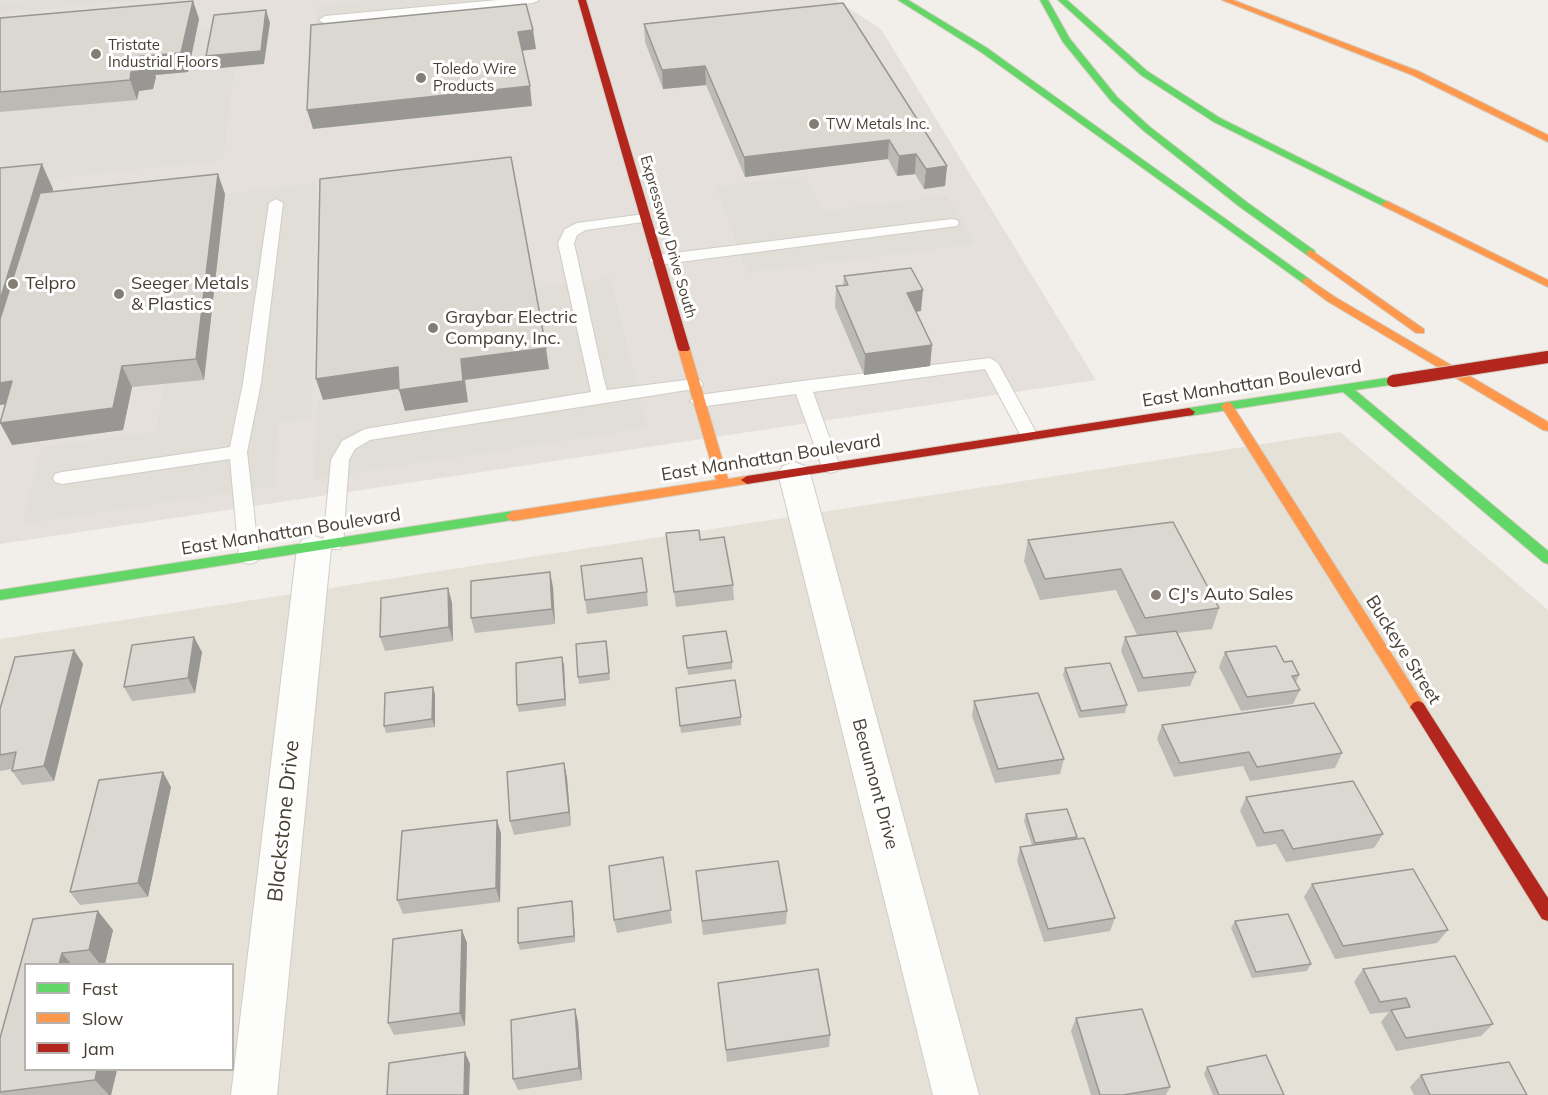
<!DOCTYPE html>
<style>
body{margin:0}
#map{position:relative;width:1548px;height:1095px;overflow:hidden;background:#f2efea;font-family:Mulish,sans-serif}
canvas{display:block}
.legend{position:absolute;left:24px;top:963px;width:210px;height:108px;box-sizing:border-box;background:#fff;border:2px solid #b6b3ae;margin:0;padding:8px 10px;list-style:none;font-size:18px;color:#484034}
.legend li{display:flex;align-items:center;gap:12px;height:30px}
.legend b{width:30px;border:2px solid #b6b3ae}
</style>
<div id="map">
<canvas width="1548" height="1095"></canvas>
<ul class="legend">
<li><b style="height:8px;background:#63d668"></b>Fast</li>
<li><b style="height:8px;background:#ff974d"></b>Slow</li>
<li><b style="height:8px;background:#b3261e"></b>Jam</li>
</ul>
</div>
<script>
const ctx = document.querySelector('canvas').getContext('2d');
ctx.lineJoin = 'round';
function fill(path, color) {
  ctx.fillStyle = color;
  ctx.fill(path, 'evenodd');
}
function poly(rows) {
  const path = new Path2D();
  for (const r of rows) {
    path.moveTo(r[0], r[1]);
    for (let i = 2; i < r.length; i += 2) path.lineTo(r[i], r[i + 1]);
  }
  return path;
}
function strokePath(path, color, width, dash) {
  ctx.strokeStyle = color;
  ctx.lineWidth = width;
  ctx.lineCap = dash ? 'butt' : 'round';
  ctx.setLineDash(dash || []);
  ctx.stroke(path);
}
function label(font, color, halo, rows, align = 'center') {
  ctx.font = font + ' Mulish,sans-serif';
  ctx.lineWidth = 6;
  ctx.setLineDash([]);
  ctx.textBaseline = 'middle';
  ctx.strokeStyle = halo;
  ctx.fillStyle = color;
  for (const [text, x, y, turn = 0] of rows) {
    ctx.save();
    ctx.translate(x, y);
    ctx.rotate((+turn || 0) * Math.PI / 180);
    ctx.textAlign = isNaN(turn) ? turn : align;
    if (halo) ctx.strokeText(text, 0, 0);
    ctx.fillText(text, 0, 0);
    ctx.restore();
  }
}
const residential = poly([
 [1340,432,1548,610,1548,1095,0,1095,0,639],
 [26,964,232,964,232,1070,26,1070]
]);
const industrial = poly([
 [0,0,836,0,881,29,1096,380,0,544]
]);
const parking = poly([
 [32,0,146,0,0,13,0,3],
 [371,0,523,0,528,22,316,44,317,5],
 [240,26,223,160,56,178,53,189,0,195,0,112,137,100,140,76,188,72,196,30],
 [806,176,822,211,947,196,975,244,747,273,716,186],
 [317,183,312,418,278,423,275,486,23,524,42,447,156,431,163,385,204,380,225,194],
 [610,278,647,428,314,479,317,401,404,388,405,411,467,402,465,380,535,288]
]);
const lane = poly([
 [497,0,539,0,533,3,325,24,319,20,325,16,497,0],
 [276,199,283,203,261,383,247,452,259,557,256,562,249,564,242,562,239,557,230,459,62,484,55,482,53,478,55,474,62,472,230,447,243,383,269,203,276,199],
 [645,214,650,215,652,218,650,221,586,230,577,235,574,243,604,380,607,390,694,379,700,380,703,384,700,388,370,440,355,449,349,460,343,544,340,549,326,549,323,544,331,460,342,441,365,429,591,392,558,243,565,229,577,223,645,214],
 [952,219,957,220,959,223,957,226,657,265,649,260,657,255,952,219],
 [990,358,998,363,1038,436,1035,440,1023,440,985,369,813,392,840,467,837,471,831,473,825,471,822,467,796,394,699,407,690,401,699,395,802,381,990,358]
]);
const street = poly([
 [794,462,805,466,810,473,979,1095,933,1095,778,473,783,466,794,462],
 [314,536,326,540,331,548,277,1095,231,1095,297,548,302,540,314,536]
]);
const fast = poly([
 [898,0,908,0,987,48,1312,281,1311,283,1303,283,981,52,898,0],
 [1040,0,1048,0,1070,39,1117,97,1150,127,1248,203,1315,251,1315,255,1307,255,1240,207,1144,131,1111,101,1063,42,1040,0],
 [1058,0,1067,0,1147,71,1220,118,1392,204,1387,207,1383,206,1214,122,1141,75,1058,0],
 [1393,377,1399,381,1397,384,1355,390,1548,551,1548,564,1543,562,1343,392,1189,416,1183,412,1189,408,1393,377],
 [513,511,520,516,518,519,0,600,0,590,513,511]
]);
const slow = poly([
 [1222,0,1233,0,1418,71,1548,135,1548,142,1412,75,1222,0],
 [1387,201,1548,280,1548,287,1383,206,1382,204,1387,201],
 [1311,250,1424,329,1424,333,1416,333,1307,255,1307,251,1311,250],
 [1307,278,1335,297,1548,422,1548,431,1543,430,1327,301,1303,283,1303,279,1307,278],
 [684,345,690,349,728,479,747,476,752,477,753,480,752,483,513,521,508,519,506,516,513,511,716,480,678,349,684,345],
 [1227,402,1231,403,1423,703,1426,707,1423,711,1418,713,1413,711,1221,406,1227,402]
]);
const jam = poly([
 [578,0,586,0,690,349,688,351,680,351,678,349,578,0],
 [1189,408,1195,412,1193,415,747,484,741,480,747,476,1189,408],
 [1418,701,1423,703,1548,898,1548,921,1542,919,1413,711,1410,707,1413,703,1418,701]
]);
const jamBridge = poly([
 [1393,381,1548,357]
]);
const wall = poly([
 [193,1,199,19,188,72,155,75,156,77,153,89,139,91,137,100,0,112,0,18],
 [644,24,947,166,945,186,924,189,915,174,897,176,888,159,745,177,706,85,663,89,645,42],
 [0,168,53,189,52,192,225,194,204,380,132,387,123,430,12,445,5,405],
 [844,276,921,311,916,312,932,345,930,366,864,375,835,307,836,286,843,286],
 [1173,522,1219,608,1212,629,1178,633,1196,672,1190,686,1138,692,1121,651,1125,637,1137,635,1116,590,1040,600,1024,561,1028,540],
 [666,533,700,540,733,585,734,600,676,607],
 [553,587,555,624,475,633,471,618],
 [448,588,452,603,453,641,385,651,380,637],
 [647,592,648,606,587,614,585,600],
 [683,636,732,662,732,669,688,675],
 [608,649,610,680,579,684,578,677],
 [74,650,83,664,54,781,22,785,12,771,12,769,0,771,0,709],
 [202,652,195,693,132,701,124,687],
 [1225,652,1284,662,1299,675,1296,682,1300,690,1293,704,1241,711,1219,667],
 [564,665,566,706,519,712,517,705],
 [1065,668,1127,705,1125,713,1079,718,1063,675],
 [676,688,741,717,741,725,681,733],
 [435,694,435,727,386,733,384,726],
 [974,701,1064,759,1060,774,995,783,972,716],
 [1162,725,1342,753,1335,768,1250,781,1243,766,1174,777,1157,739],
 [564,763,567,778,571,826,514,835,510,821],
 [171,787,148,897,80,905,70,892],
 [1246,797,1383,834,1374,848,1286,862,1276,844,1257,847,1240,811],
 [1026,814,1077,837,1077,839,1115,918,1110,931,1044,942,1017,861,1020,847,1032,845,1024,821],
 [497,820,501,834,500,902,403,914,397,900],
 [663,857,672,923,617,933,614,920],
 [696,871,787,911,786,924,703,935],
 [1312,884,1448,930,1437,943,1335,959,1304,897],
 [572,901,573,908,575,942,520,950,518,943],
 [33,919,113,930,105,964,26,964,26,1070,117,1070,111,1095,0,1095,0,1038],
 [1235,921,1311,964,1307,971,1252,978,1231,928],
 [462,930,467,943,465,1026,394,1035,388,1023],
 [1363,969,1493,1024,1481,1036,1396,1051,1381,1022,1389,1012,1370,1014,1354,982],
 [718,983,830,1035,829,1047,727,1062],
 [575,1009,578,1022,582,1080,518,1090,513,1079],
 [1076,1018,1170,1087,1166,1095,1091,1095,1071,1031],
 [1207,1067,1284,1095,1213,1095,1204,1074],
 [1421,1075,1527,1095,1414,1095,1410,1087]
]);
const shadedWall = poly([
 [193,1,199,19,188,72,155,75,156,77,153,89,139,91,137,100,130,80,133,57],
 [266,10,270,23,264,64,210,69,206,56],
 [533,30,536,49,521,51,518,32],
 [705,66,706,85,663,89,662,70],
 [530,86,532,106,313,129,307,110],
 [889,140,888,159,745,177,744,157],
 [916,154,915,174,897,176,899,156],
 [42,164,53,189,0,373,0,300],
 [947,166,945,186,924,189,926,169],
 [218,174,225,194,204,380,196,359],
 [923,290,921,311,905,313,907,293],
 [932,345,930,366,864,375,865,354],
 [546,348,549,369,465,380,468,402,405,411,399,390,461,359],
 [122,366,132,387,123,430,12,445,0,423],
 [398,367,404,388,323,400,316,379],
 [12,381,24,402,0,405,0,383],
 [550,572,553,587,555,624,552,609],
 [448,588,452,603,453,641,449,627],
 [194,637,202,652,195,693,188,678],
 [74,650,83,664,54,781,44,766],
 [562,657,564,665,566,706,565,699],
 [433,687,435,694,435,727,432,719],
 [564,763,567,778,571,826,569,812],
 [163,772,171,787,148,897,138,883],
 [497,820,501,834,500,902,496,888],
 [572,901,573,908,575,942,574,936],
 [98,911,113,930,105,964,100,964,89,950],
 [462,930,467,943,465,1026,460,1013],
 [62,953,71,964,59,964],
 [575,1009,578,1022,582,1080,579,1068],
 [465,1052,470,1064,469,1095,464,1095],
 [97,1070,117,1070,111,1095,109,1095,95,1080]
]);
const building = poly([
 [193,1,181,53,133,57,133,60,149,58,146,70,131,72,130,80,0,92,0,18,193,1],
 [843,3,947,166,926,169,916,154,899,156,889,140,744,157,705,66,662,70,644,24,843,3],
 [526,4,533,30,518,32,530,86,307,110,311,25,526,4],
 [266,10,261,51,206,56,214,15,266,10],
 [511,157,546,348,461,359,463,381,399,390,398,367,316,379,320,179,511,157],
 [42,164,0,300,0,168,42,164],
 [218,174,196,359,122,366,113,408,0,423,12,381,0,383,0,319,40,193,218,174],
 [911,268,923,290,907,293,932,345,865,354,836,286,848,285,844,276,911,268],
 [1173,522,1219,608,1145,618,1121,569,1045,579,1028,540,1173,522],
 [699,530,700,540,724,537,733,585,674,592,666,533,699,530],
 [642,558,647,592,585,600,581,566,642,558],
 [550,572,552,609,471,618,471,581,550,572],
 [448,588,449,627,380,637,381,598,448,588],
 [726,631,732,662,687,668,683,636,726,631],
 [1176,631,1196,672,1143,678,1125,637,1176,631],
 [194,637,188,678,124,687,132,645,194,637],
 [606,641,609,673,578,677,576,644,606,641],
 [1276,646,1284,662,1292,661,1299,675,1292,676,1300,690,1247,697,1225,652,1276,646],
 [74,650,44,766,12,771,16,752,0,755,0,709,15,657,74,650],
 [562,657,565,699,517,705,516,663,562,657],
 [1110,663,1127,705,1081,711,1065,668,1110,663],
 [735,680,741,717,680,726,676,688,735,680],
 [433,687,432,719,384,726,385,693,433,687],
 [1038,693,1064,759,998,769,974,701,1038,693],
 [1314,703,1342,753,1257,767,1249,752,1180,763,1162,725,1314,703],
 [564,763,569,812,510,821,507,772,564,763],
 [163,772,138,883,70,892,99,780,163,772],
 [1353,781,1383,834,1293,849,1283,830,1264,833,1246,797,1353,781],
 [1067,809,1077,837,1035,843,1026,814,1067,809],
 [497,820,496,888,397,900,402,831,497,820],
 [1084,838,1115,918,1048,929,1020,847,1084,838],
 [663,857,671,910,614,920,609,866,663,857],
 [778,861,787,911,702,921,696,871,778,861],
 [1413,869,1448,930,1343,946,1312,884,1413,869],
 [572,901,574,936,518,943,518,908,572,901],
 [98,911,89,950,62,953,59,964,26,964,26,1070,97,1070,95,1080,0,1092,0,1038,33,919,98,911],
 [1288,914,1311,964,1256,972,1235,921,1288,914],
 [462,930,460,1013,388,1023,393,939,462,930],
 [1455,956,1493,1024,1406,1038,1391,1010,1410,1007,1406,998,1380,1002,1363,969,1455,956],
 [818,969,830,1035,726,1050,718,983,818,969],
 [575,1009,579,1068,513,1079,511,1020,575,1009],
 [1142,1009,1170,1087,1123,1095,1100,1095,1076,1018,1142,1009],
 [465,1052,464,1095,387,1095,389,1063,465,1052],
 [1266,1055,1284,1095,1219,1095,1207,1067,1266,1055],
 [1509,1062,1527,1095,1430,1095,1421,1075,1509,1062]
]);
const markers = [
 [96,54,6,"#847d74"],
 [421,78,6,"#847d74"],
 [814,124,6,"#847d74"],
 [13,284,6,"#847d74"],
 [119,294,6,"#847d74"],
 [433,328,6,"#847d74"],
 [1156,595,6,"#847d74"]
];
const farPoinames = [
 ["Tristate",108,45],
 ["Industrial Floors",108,62],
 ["Toledo Wire",433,69],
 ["Products",433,86],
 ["TW Metals Inc.",826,124]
];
const farStreetnames = [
 ["Expressway Drive South",668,237,74]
];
const poiNames = [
 ["Telpro",25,284],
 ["Seeger Metals",131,284],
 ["& Plastics",131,305],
 ["Graybar Electric",445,318],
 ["Company, Inc.",445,339],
 ["CJ's Auto Sales",1168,595]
];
const streetNames = [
 ["East Manhattan Boulevard",1252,384,-9],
 ["East Manhattan Boulevard",771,458,-9],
 ["East Manhattan Boulevard",291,532,-9],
 ["Buckeye Street",1403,650,58],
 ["Beaumont Drive",875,784,75]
];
const nearStreetnames = [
 ["Blackstone Drive",284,821,-84]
];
fill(residential, '#e6e1d6');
fill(industrial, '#e5e0db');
fill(parking, '#e1ded8');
strokePath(lane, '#d0ccc7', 2);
strokePath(street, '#d0ccc7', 2);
strokePath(fast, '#d3cec1', 2);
strokePath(slow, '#d3cec1', 2);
strokePath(jam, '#d3cec1', 2);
fill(lane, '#fdfdfc');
fill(street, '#fdfdfc');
fill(fast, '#63d668');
fill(slow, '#ff974d');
fill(jam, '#b3261e');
strokePath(jamBridge, '#d3cec1', 14, []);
strokePath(jamBridge, '#b3261e', 12);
fill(wall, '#bcbab5');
fill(shadedWall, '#999793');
fill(building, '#dbd8d2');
strokePath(building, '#999793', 1.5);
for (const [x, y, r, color] of markers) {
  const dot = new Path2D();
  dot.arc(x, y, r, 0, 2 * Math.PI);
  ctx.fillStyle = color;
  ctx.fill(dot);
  strokePath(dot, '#fff', 2);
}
label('15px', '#484034', '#fff', farPoinames, 'left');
label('15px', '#484034', '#fff', farStreetnames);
label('18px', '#484034', '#fff', poiNames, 'left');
label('18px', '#484034', '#fff', streetNames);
label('21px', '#484034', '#fff', nearStreetnames);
</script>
